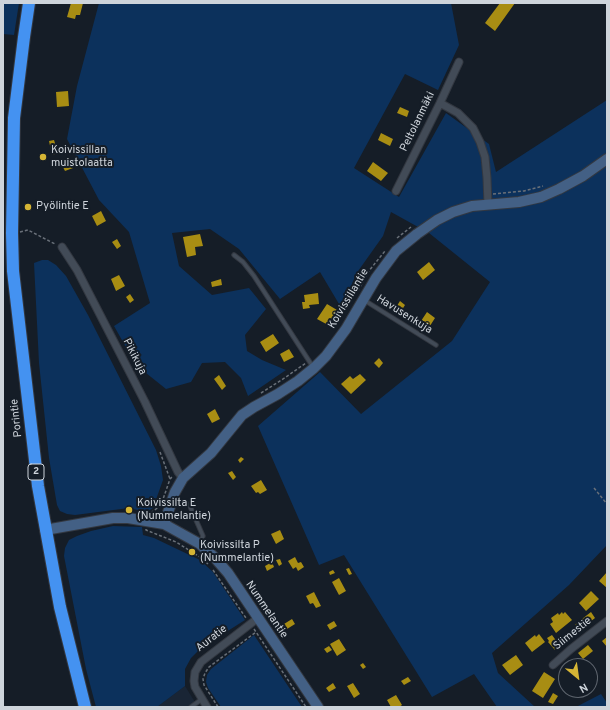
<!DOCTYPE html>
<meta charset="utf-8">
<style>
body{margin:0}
#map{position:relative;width:610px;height:710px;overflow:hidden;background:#151d27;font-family:Overpass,sans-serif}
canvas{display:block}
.frame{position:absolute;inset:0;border:4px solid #ced4db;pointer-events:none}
.north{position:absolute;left:558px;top:658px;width:40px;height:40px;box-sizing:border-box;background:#151d27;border:1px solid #5f666f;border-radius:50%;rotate:151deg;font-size:11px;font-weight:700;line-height:16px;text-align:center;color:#ced4db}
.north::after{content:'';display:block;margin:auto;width:14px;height:18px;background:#d5b535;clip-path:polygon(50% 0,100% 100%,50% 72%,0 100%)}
</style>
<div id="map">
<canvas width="610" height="710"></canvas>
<div class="frame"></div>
<div class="north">N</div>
</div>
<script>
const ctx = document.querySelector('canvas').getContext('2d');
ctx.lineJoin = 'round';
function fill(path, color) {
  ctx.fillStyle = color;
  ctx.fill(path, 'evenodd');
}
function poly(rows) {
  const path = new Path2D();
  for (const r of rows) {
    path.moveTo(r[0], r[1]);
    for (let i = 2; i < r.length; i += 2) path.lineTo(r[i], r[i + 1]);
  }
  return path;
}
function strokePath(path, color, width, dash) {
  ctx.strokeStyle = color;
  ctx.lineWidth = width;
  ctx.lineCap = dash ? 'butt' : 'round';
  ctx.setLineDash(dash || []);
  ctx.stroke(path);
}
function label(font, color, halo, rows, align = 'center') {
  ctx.font = font + ' Overpass,sans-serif';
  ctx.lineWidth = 4;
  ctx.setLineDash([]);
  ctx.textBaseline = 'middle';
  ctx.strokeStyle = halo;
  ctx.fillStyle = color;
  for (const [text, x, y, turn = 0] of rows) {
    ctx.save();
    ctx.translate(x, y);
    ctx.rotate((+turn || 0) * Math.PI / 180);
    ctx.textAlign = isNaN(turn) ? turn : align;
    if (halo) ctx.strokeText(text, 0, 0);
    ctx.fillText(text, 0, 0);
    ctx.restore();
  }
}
const built = poly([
 [185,686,198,707,157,707]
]);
const green = poly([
 [3,3,19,3,14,35,3,34],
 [99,3,451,3,459,45,438,90,405,74,354,168,399,197,446,113,489,144,496,172,607,100,607,545,569,585,492,653,498,673,535,707,497,707,474,674,432,697,344,555,319,565,258,426,320,372,361,414,452,341,490,282,429,233,391,212,383,236,356,274,342,309,320,272,280,299,239,249,210,229,172,233,179,266,212,295,249,288,266,309,245,335,247,351,262,360,286,370,248,396,241,378,225,362,202,363,191,382,166,389,136,365,114,326,150,303,129,232,99,200,67,139,77,86],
 [42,260,48,260,56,265,66,276,88,315,156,450,161,466,163,480,153,508,146,512,129,508,75,515,67,514,60,511,57,505,49,458,39,363,34,263],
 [113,526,142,527,143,535,154,538,200,560,213,572,245,620,201,648,191,658,185,669,185,686,157,707,96,707,86,669,64,556,65,548,69,540,77,536,91,531],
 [254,635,302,707,221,707,208,688,206,682,207,675,211,669],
 [601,694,607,703,607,707,576,707]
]);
const building = poly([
 [71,3,83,3,80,15,76,15,75,19,67,17],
 [500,3,515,3,495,31,485,23],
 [68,91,69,106,57,107,56,92],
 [400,107,409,111,407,117,397,113],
 [381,133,393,139,390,146,378,140],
 [54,140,58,153,52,155,49,141],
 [69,158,73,168,65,171,60,161],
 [373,162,388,173,381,181,367,171],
 [101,211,106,221,97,226,92,216],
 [200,234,203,246,195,247,196,255,187,257,183,237],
 [117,239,121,246,117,249,112,242],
 [429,262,435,270,423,280,417,272],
 [119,275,125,286,116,291,111,279],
 [221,279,222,285,212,287,211,282],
 [318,293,319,304,309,305,310,308,303,309,302,302,305,302,304,295],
 [130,294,134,300,130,303,126,297],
 [400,301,405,305,400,313,395,309],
 [327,304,337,310,328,325,317,319],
 [427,312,435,318,428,329,419,324],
 [273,334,279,343,266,352,260,342],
 [289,349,294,357,284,362,280,354],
 [379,358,383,363,379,368,374,363],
 [360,374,366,380,351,394,341,384,350,376,353,379],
 [219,375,226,386,222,390,214,379],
 [215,409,220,419,212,423,207,414],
 [241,457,244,459,240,463,238,460],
 [232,471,236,477,233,480,228,473],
 [261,480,267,490,260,494,258,492,256,493,251,486],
 [280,530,284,539,276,544,271,534],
 [295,557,298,563,301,562,304,567,298,571,296,567,293,569,288,561],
 [280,559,282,564,279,566,276,560],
 [272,562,274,567,267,571,265,566],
 [349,568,352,574,349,575,346,569],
 [333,570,335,573,330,575,329,572],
 [607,572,607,588,599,581],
 [339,578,346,591,339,595,332,582],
 [591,591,599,599,586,611,579,603],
 [314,592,321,606,316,608,313,603,310,604,306,596],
 [562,612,563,614,565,612,572,620,556,633,550,624,553,622,551,618,558,613,559,615],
 [591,612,595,618,586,625,582,619],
 [292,619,295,624,287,629,284,624],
 [334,621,337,626,330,630,327,625],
 [580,621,585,628,579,632,575,625],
 [539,634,545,642,532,652,525,643,535,635,536,637],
 [552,635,560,646,555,650,548,642,549,641,547,638],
 [607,637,607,647,602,641],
 [339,639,346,650,337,656,330,644],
 [588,645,593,651,583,659,578,653],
 [329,646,332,650,327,653,324,649],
 [516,655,523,665,510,675,502,665],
 [363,663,366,667,363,669,360,665],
 [544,672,555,679,543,698,532,691],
 [408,677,411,681,404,685,401,681],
 [333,683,336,688,329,692,326,688],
 [353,683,360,694,354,698,347,686],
 [553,693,558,696,553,704,548,702],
 [396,695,402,705,399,707,391,707,387,700]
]);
const path = poly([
 [493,194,524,191,543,186],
 [20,232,28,230,55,244],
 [397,238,411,227],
 [358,291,368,272,385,251],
 [261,393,283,379,306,363],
 [160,452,170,479],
 [594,488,607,504],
 [151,513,161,505,170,479,173,476],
 [146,529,146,530,176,542,200,557,208,564],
 [213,570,246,618],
 [254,629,306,707],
 [218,707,204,685,203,679,205,673,209,667,256,632]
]);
const lane = poly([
 [234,255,243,262,254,276,313,367],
 [364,300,436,345],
 [189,504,203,536,200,543],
 [191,707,202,699]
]);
const street = poly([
 [440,103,458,113,473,128,480,142,485,157,487,178,488,205],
 [396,191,440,103,459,62],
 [62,247,77,270,145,402,178,472,183,478],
 [553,665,571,649,607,621],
 [207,707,195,687,194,681,195,672,201,662,258,618]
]);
const secondary = poly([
 [164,524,175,492,183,478,211,453,242,415,254,407,278,394,298,381,314,368,326,356,346,329,376,278,396,251,417,234,437,220,453,212,472,206,519,202,541,197,559,189,583,176,607,159],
 [45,530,113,518,128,518,164,524,200,544,215,558,228,573,318,707]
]);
const highway = poly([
 [29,3,24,37,14,118,12,233,13,271,38,486,60,607,85,707]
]);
const markers = [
 [43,157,4,"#d5b535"],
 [28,207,4,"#d5b535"],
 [129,510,4,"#d5b535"],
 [192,552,4,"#d5b535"]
];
const shields = [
 [36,472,16]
];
const shieldNames = [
 ["2",36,472]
];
const streetNames = [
 ["Peltolanmäki",418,122,-64],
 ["Koivissillantie",349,299,-59],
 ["Havusenkuja",404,315,32],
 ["Pikikuja",134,357,63],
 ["Porintie",17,418,-96],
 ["Nummelantie",266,610,56],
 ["Siimestie",573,634,-39],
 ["Auratie",212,639,-38]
];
const poiNames = [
 ["Koivissillan",51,151],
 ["muistolaatta",51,164],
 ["Pyölintie E",36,207],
 ["Koivissilta E",137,504],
 ["(Nummelantie)",137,517],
 ["Koivissilta P",200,546],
 ["(Nummelantie)",200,559]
];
fill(built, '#192535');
fill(green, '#0c315c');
fill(building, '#a88d13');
strokePath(lane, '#333841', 5.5);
strokePath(street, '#333841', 9);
strokePath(secondary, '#333841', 12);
strokePath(highway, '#333841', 14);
strokePath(path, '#697079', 1.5, [3, 2]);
strokePath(lane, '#424b57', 3.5);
strokePath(street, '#424b57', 7);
strokePath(secondary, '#436085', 10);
strokePath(highway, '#4492f1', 12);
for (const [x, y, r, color] of markers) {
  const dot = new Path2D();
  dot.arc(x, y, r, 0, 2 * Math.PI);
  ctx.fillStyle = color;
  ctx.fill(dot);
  strokePath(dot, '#151d27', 1.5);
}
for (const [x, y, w] of shields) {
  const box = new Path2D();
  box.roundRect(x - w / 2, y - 8, w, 16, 3);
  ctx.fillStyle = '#151d27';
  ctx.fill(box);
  strokePath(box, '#ced4db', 1);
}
label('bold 10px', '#ced4db', null, shieldNames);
label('11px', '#ced4db', '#151d27', streetNames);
label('11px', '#ced4db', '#151d27', poiNames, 'left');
</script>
